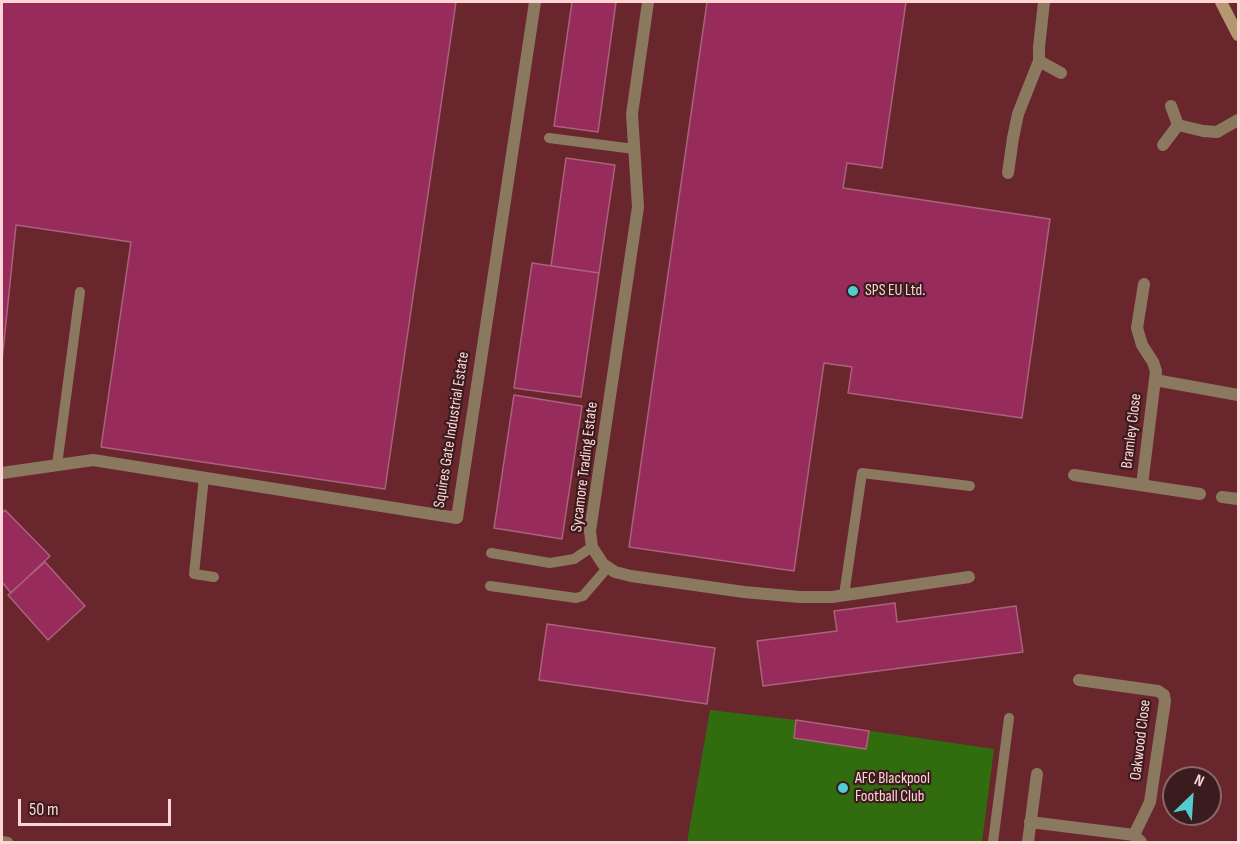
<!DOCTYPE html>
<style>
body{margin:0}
#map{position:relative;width:1240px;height:844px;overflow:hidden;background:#69262d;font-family:"Sofia Sans Condensed",sans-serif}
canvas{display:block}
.frame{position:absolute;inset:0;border:3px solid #ffd4d5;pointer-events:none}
.north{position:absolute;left:1162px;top:766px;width:60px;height:60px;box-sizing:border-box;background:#3b1c1e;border:2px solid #896667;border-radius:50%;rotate:25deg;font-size:16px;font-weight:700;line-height:24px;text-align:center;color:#ffd4d5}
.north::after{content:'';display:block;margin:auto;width:21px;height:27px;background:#52cdcf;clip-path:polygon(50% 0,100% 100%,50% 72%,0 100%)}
.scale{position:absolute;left:18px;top:799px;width:153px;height:27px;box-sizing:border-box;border:3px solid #ffd4d5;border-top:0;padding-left:8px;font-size:18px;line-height:21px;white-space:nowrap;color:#ffd4d5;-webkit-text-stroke:4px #3b1c1e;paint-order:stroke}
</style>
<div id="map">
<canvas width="1240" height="844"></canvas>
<div class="frame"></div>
<div class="north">N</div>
<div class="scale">50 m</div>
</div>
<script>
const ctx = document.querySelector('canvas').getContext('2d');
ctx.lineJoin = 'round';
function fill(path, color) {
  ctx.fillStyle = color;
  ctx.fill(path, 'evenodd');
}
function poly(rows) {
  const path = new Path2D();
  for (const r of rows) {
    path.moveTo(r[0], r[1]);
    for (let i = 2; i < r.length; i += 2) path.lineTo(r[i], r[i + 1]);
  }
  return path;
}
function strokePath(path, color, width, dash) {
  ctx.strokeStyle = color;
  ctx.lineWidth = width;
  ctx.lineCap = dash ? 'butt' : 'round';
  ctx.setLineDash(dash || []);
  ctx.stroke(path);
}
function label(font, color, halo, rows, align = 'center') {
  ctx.font = font + ' "Sofia Sans Condensed",sans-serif';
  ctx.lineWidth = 4.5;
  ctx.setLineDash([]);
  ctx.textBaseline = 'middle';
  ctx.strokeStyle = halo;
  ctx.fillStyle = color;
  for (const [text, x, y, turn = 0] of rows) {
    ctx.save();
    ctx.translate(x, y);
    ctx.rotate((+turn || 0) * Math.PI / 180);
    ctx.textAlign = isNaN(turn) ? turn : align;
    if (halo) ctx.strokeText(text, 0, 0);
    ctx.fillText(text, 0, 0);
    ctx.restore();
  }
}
const green = poly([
 [710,710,796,720,994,749,982,842,687,842]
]);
const building = poly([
 [2,2,456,2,385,489,101,447,131,242,16,225,2,361,2,2],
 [572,2,616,2,598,132,554,126,572,2],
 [707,2,906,2,882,168,847,163,843,188,1050,219,1022,418,848,393,852,367,824,363,794,571,629,547,707,2],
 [566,158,615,165,599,273,551,266,566,158],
 [532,263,599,273,581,397,514,388,532,263],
 [514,395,582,406,562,539,494,528,514,395],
 [5,510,50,556,11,593,2,582,2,513,5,510],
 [45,562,85,606,48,640,8,595,45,562],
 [895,603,897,622,1016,606,1023,652,763,686,757,641,837,631,834,611,895,603],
 [547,624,715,648,707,704,539,680,547,624],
 [796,720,869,731,866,749,794,738,796,720]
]);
const lane = poly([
 [549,138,634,149],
 [57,465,80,292],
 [204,477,194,574,214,577],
 [491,553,550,563,574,559,592,547],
 [490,586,576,598,583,596,608,567],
 [844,595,862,473,970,486],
 [2,841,8,842],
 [993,842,1009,718]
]);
const street = poly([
 [648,2,632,114,638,207,590,531,592,547,603,564,615,572,631,576,744,592,800,597,832,597,969,577],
 [1039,61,1061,73],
 [1171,106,1178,125,1203,131,1217,132,1238,120],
 [1163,145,1178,125],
 [1008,173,1013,138,1018,114,1039,61,1039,47,1044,2],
 [1155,380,1238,395],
 [2,473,93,460,457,518,535,2],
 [1074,475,1200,494],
 [1142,485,1156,371,1153,362,1142,345,1137,328,1144,284],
 [1222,497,1238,499],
 [1079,680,1158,691,1164,695,1165,701,1150,802,1134,835,1141,842],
 [1030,822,1134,835],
 [1028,842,1037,774]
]);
const secondary = poly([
 [1221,2,1238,35]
]);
const markers = [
 [853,291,6,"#52cdcf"],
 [843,788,6,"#52cdcf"]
];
const poiNames = [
 ["SPS EU Ltd.",865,291],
 ["AFC Blackpool",855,779],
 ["Football Club",855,797]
];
const streetNames = [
 ["Squires Gate Industrial Estate",452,430,-81],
 ["Bramley Close",1132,431,-83],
 ["Sycamore Trading Estate",585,467,-83],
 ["Oakwood Close",1141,740,-83]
];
fill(green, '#316d0e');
fill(building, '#972c5c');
strokePath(building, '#a9637c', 1.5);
strokePath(lane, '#8a795f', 10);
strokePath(street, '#8a795f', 12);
strokePath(secondary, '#b4986f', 12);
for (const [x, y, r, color] of markers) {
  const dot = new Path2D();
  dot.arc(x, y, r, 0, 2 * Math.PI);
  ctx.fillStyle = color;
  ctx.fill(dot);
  strokePath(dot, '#3b1c1e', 2);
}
label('16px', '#ffd4d5', '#3b1c1e', poiNames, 'left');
label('16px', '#ffd4d5', '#3b1c1e', streetNames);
</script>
